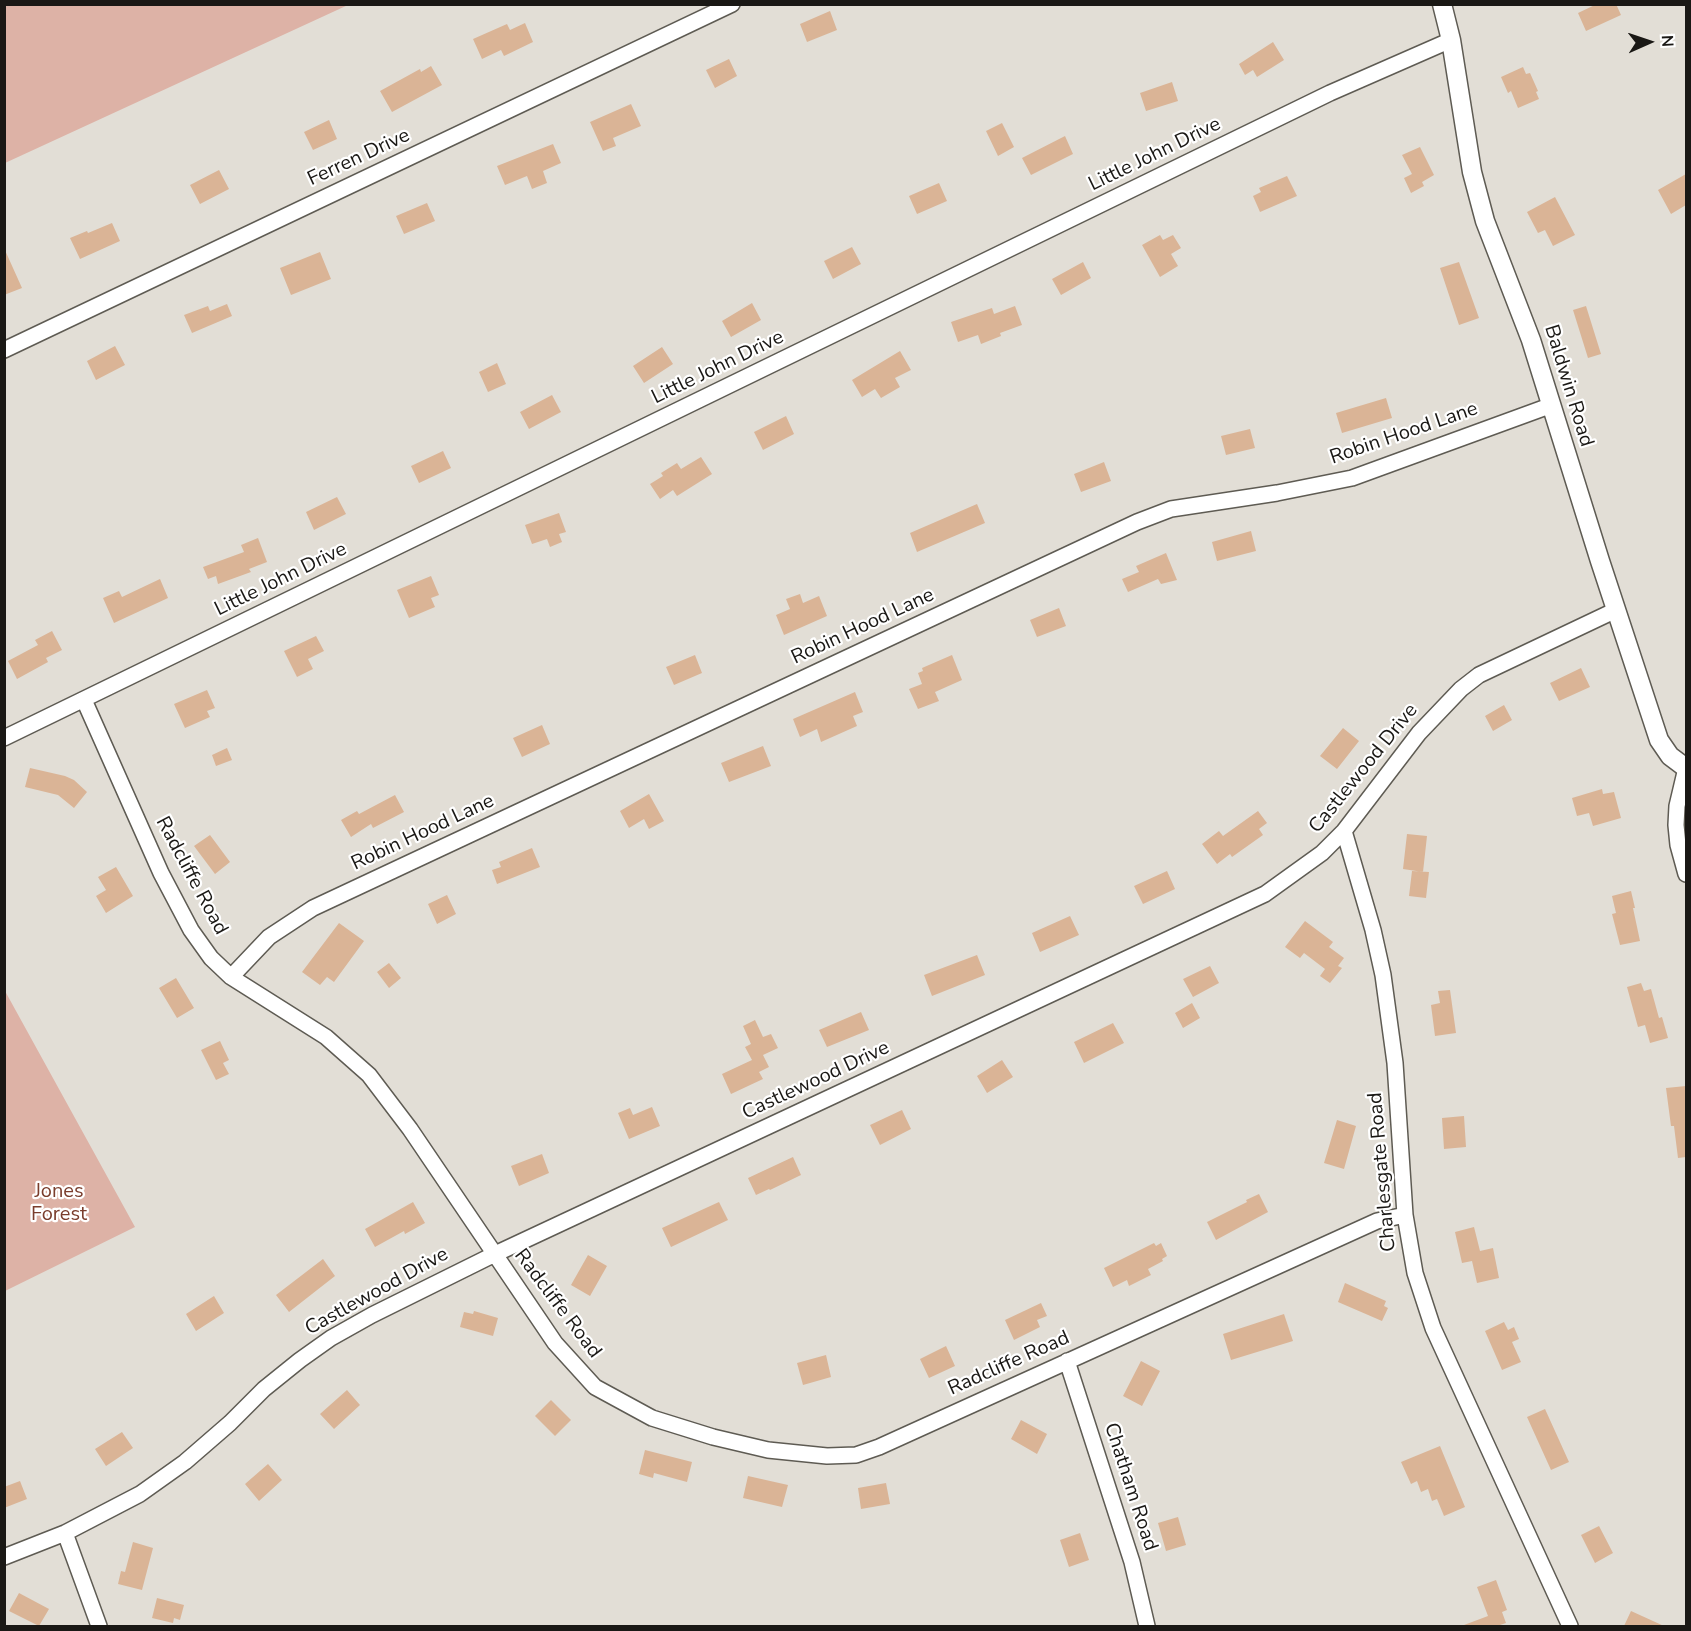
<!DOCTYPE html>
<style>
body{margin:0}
#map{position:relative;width:1691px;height:1631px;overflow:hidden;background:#e2ded6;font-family:"Nunito Sans",sans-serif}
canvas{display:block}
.frame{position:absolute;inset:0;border:6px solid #1a1815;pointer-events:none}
.north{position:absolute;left:1619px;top:12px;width:60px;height:60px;-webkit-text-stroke:4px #fff;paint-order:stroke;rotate:87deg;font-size:16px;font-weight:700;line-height:24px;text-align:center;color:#1a1815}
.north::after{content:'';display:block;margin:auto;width:21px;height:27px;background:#1a1815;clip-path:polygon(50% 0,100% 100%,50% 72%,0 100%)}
</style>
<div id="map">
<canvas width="1691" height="1631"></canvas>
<div class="frame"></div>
<div class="north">N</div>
</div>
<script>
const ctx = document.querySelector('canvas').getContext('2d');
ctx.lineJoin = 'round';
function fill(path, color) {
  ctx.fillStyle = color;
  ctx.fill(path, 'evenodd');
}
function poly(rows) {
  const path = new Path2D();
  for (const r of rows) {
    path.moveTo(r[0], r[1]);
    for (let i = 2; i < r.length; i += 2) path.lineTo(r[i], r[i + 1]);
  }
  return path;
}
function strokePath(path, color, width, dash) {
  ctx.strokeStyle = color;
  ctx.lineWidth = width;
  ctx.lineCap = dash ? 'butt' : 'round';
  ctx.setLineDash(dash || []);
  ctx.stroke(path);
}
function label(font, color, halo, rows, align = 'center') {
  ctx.font = font + ' "Nunito Sans",sans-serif';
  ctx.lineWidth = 4.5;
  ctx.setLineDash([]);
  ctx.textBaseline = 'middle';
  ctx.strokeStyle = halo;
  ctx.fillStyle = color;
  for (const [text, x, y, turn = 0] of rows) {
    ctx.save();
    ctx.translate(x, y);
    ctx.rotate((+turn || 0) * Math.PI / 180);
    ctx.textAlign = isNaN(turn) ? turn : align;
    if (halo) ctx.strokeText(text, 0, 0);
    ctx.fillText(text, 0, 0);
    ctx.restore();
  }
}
const green = poly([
 [5,4,348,4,348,5,5,163],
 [5,991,135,1227,5,1291,4,1291]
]);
const building = poly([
 [1597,4,1616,4,1621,15,1586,31,1578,13],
 [830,11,837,30,807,42,800,24],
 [525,23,533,42,504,56,501,50,482,59,473,39,507,24,510,30],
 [1273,42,1284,60,1257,77,1253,70,1245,75,1239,64],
 [729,59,737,76,715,88,706,70],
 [431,66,442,85,392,112,380,91,420,69,421,72],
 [1523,67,1526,74,1530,73,1538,91,1536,92,1539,99,1518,108,1511,91,1508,93,1501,77],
 [1172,82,1178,101,1146,111,1140,93],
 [631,104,641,126,613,138,616,146,603,151,590,122],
 [329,120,337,139,313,150,304,132],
 [1002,123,1014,147,998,156,986,131],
 [1065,136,1073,154,1031,175,1022,158],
 [553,144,561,163,543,171,547,183,532,189,527,176,505,185,497,166],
 [1420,147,1434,175,1422,182,1424,186,1411,193,1404,178,1412,174,1402,155],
 [219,170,229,189,200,204,190,185],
 [1686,174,1686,205,1671,214,1658,190],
 [1287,176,1297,196,1260,212,1253,196,1261,192,1259,188],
 [939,183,947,201,917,214,909,196],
 [1555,197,1575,235,1553,246,1545,230,1538,233,1527,212],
 [427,203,435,221,404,234,396,216],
 [112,223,120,241,80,259,70,238,87,231,88,233],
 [1160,235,1163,240,1173,235,1181,248,1171,254,1178,266,1160,277,1142,245],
 [852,247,861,264,833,279,824,261],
 [4,248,22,288,4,295],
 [320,252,331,279,291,295,280,268],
 [1083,262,1091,278,1061,295,1052,279],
 [1459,262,1479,318,1459,325,1440,268],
 [752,303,761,320,731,337,722,321],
 [227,304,232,316,192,333,184,315,208,306,210,311],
 [1015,306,1022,325,1000,333,1001,336,981,344,978,335,958,342,951,322,992,308,994,314],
 [1586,306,1601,354,1588,358,1573,310],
 [115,346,125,365,96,380,87,361],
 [662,347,673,364,644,383,633,366],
 [900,351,911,370,895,378,900,387,881,398,875,389,862,397,852,380],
 [497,363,506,384,488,392,479,372],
 [552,395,561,412,529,429,520,412],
 [1386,398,1392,418,1342,433,1336,413],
 [786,416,794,434,763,450,754,432],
 [1250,429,1255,448,1226,455,1221,436],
 [443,451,451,468,419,483,411,466],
 [701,457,712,474,677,496,673,490,660,499,650,484,663,476,661,473,677,463,681,469],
 [1104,462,1111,481,1081,492,1074,474],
 [337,497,346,514,314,530,306,512],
 [977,504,985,523,917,552,910,533],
 [559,513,566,532,559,534,562,542,550,547,547,539,532,544,525,525],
 [1251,531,1256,551,1217,561,1212,542],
 [258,538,267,562,249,569,251,572,218,584,216,576,208,579,203,567,244,552,241,545],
 [1166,553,1177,580,1161,584,1158,579,1128,592,1122,579,1139,572,1136,566],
 [431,576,439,595,431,598,435,607,409,618,397,590],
 [160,579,168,598,114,623,103,598,119,591,122,597],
 [800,594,803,603,819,596,827,616,784,635,776,615,790,609,786,599],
 [1059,608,1066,626,1037,637,1030,620],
 [52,631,62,650,46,658,48,662,17,679,8,661,38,645,35,640],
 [316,636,324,651,308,659,313,669,297,677,284,651],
 [695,655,702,673,674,685,666,667],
 [952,655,962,680,935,692,939,701,918,709,909,689,922,684,918,673,923,671,922,668],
 [1581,668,1590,687,1559,701,1550,683],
 [207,690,215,708,207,711,210,717,185,728,174,704],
 [855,692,863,712,853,716,857,726,821,742,817,729,800,737,793,719],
 [1504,705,1512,720,1493,731,1485,716],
 [542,725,550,744,522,757,513,738],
 [1343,728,1359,741,1337,769,1320,756],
 [763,746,771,766,729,782,721,763],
 [227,748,232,760,216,766,212,755],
 [30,768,65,776,74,780,87,792,74,808,58,795,25,787],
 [1602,789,1603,794,1614,792,1621,818,1593,826,1589,813,1577,816,1572,798],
 [649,794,664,821,649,829,644,819,629,828,620,811],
 [395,795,404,812,373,828,371,824,351,837,341,820,357,811,359,814],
 [1258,811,1267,823,1259,829,1263,835,1232,857,1230,854,1217,864,1202,844,1219,831,1223,836],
 [1407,834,1427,836,1423,872,1403,869],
 [210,835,230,862,215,874,194,846],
 [532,848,540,867,497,884,492,870,501,867,499,862],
 [116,867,133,896,106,913,96,896,106,890,98,877],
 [1167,871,1175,889,1143,904,1134,886],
 [1412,871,1429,872,1426,898,1409,896],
 [1631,891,1635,908,1633,908,1640,941,1620,945,1612,914,1616,913,1612,896],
 [447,895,456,914,437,924,428,904],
 [1070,916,1079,935,1040,952,1032,933],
 [1305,921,1333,942,1329,947,1344,958,1338,966,1342,968,1330,983,1320,976,1325,969,1304,953,1300,958,1285,947],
 [339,923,364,941,334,982,327,977,320,985,302,972],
 [977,955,985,975,932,996,924,975],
 [389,963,401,978,389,988,377,972],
 [1210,966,1219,983,1193,997,1183,979],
 [176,978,194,1008,177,1018,159,988],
 [1641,983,1644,991,1651,989,1659,1018,1662,1017,1668,1038,1650,1043,1645,1025,1638,1027,1627,987],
 [1450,990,1456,1033,1435,1036,1431,1005,1440,1003,1438,991],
 [1192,1003,1200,1018,1183,1028,1175,1013],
 [861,1012,869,1030,827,1047,819,1030],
 [755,1020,763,1037,771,1034,778,1048,763,1055,769,1067,759,1072,763,1079,731,1094,722,1074,752,1060,745,1047,751,1044,743,1026],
 [1113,1023,1124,1043,1084,1063,1074,1042],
 [220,1041,229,1060,223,1063,229,1074,216,1080,201,1050],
 [1002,1060,1013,1077,987,1093,977,1076],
 [1686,1086,1686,1157,1678,1158,1674,1126,1671,1126,1666,1088],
 [652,1107,660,1126,629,1139,618,1113,630,1108,633,1115],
 [902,1110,911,1129,880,1145,870,1125],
 [1464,1116,1466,1147,1444,1149,1442,1118],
 [1337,1120,1356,1126,1344,1169,1324,1163],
 [542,1154,549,1173,519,1186,511,1166],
 [793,1157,801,1175,770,1190,769,1189,756,1195,748,1178],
 [1259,1194,1268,1212,1216,1240,1207,1222,1247,1202,1246,1200],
 [413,1202,425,1223,405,1234,404,1231,375,1247,365,1229],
 [719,1202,728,1220,671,1247,662,1228],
 [1474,1227,1480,1251,1493,1248,1499,1278,1477,1283,1472,1261,1462,1263,1455,1232],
 [1154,1243,1156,1246,1161,1243,1167,1256,1162,1259,1163,1261,1148,1269,1151,1275,1129,1286,1127,1280,1113,1287,1104,1268],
 [588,1255,607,1266,590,1296,571,1285],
 [323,1259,335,1276,289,1312,276,1295],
 [1345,1283,1386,1301,1384,1306,1388,1308,1382,1321,1338,1302],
 [214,1296,224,1313,196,1331,186,1314],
 [1041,1303,1047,1316,1037,1320,1040,1327,1014,1340,1005,1320],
 [474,1311,498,1318,493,1336,460,1327,464,1312,473,1314],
 [1284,1314,1293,1341,1231,1360,1223,1334],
 [1504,1322,1508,1330,1514,1327,1519,1339,1512,1342,1521,1362,1502,1370,1485,1331],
 [946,1346,955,1366,929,1378,920,1359],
 [826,1355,831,1377,803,1385,797,1363],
 [1141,1361,1160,1371,1142,1406,1123,1396],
 [347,1390,360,1405,334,1429,320,1414],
 [551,1400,571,1420,555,1436,535,1416],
 [1545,1409,1569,1462,1551,1470,1527,1417],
 [1021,1420,1047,1434,1037,1454,1011,1439],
 [122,1432,133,1448,106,1466,95,1449],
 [1440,1446,1465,1507,1444,1516,1437,1499,1432,1501,1428,1489,1421,1492,1417,1481,1411,1484,1401,1462],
 [645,1450,692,1462,687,1482,654,1473,653,1478,639,1474],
 [268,1464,282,1480,259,1501,245,1484],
 [748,1476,788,1485,782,1507,743,1498],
 [20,1481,27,1499,4,1508,4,1487],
 [886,1483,890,1504,861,1509,858,1488],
 [1178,1517,1186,1545,1166,1551,1158,1523],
 [1599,1526,1613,1553,1595,1563,1581,1535],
 [1080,1533,1089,1560,1069,1567,1060,1540],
 [133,1542,153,1548,142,1590,118,1584,121,1571,125,1572],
 [1496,1580,1507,1610,1502,1612,1506,1623,1497,1626,1464,1626,1464,1625,1488,1616,1477,1587],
 [19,1593,49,1609,39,1626,9,1611],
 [157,1598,184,1605,180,1620,174,1618,173,1623,152,1618],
 [1631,1611,1664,1626,1624,1626]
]);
const minor = poly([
 [4,350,732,4],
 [84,700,161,873,191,930,211,958,231,977,326,1037,369,1075,410,1129,555,1343,595,1387,652,1418,713,1437,768,1450,827,1456,856,1455,879,1447,1377,1221,1405,1215],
 [4,738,1330,93,1451,40],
 [1686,768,1677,806,1676,825,1678,845,1686,874],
 [1344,831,1373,930,1383,975,1395,1063,1405,1215,1415,1273,1433,1328,1570,1626],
 [231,977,269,937,313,908,1137,522,1171,509,1277,493,1352,478,1552,405],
 [1067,1361,1132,1562,1147,1626],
 [65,1533,99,1626],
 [4,1557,65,1533,140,1494,185,1462,230,1423,264,1389,300,1360,331,1338,372,1315,493,1255,1265,894,1322,853,1344,831,1419,733,1461,689,1479,675,1616,610]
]);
const tertiary = poly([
 [1442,4,1451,40,1472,172,1485,221,1531,340,1600,561,1659,740,1670,756,1686,768]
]);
const streetNames = [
 ["Little John Drive",1155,155,-26],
 ["Ferren Drive",359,158,-25],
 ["Little John Drive",718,368,-26],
 ["Baldwin Road",1568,386,73],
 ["Robin Hood Lane",1404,434,-19],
 ["Little John Drive",281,580,-26],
 ["Robin Hood Lane",863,627,-25],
 ["Castlewood Drive",1364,769,-51],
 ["Robin Hood Lane",423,833,-25],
 ["Radcliffe Road",191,876,62],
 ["Castlewood Drive",816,1081,-25],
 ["Charlesgate Road",1383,1172,-95],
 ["Castlewood Drive",377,1292,-29],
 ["Radcliffe Road",557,1304,53],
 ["Radcliffe Road",1009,1364,-24],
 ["Chatham Road",1130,1487,72]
];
const parkNames = [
 ["Jones",59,1192],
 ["Forest",59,1215]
];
fill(green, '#ddb2a6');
fill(building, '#dab496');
strokePath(minor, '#5e5b53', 18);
strokePath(tertiary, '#5e5b53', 21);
strokePath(minor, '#fff', 15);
strokePath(tertiary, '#fff', 18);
label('20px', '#1a1815', '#fff', streetNames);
label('20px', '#7a3d2c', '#fff', parkNames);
</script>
